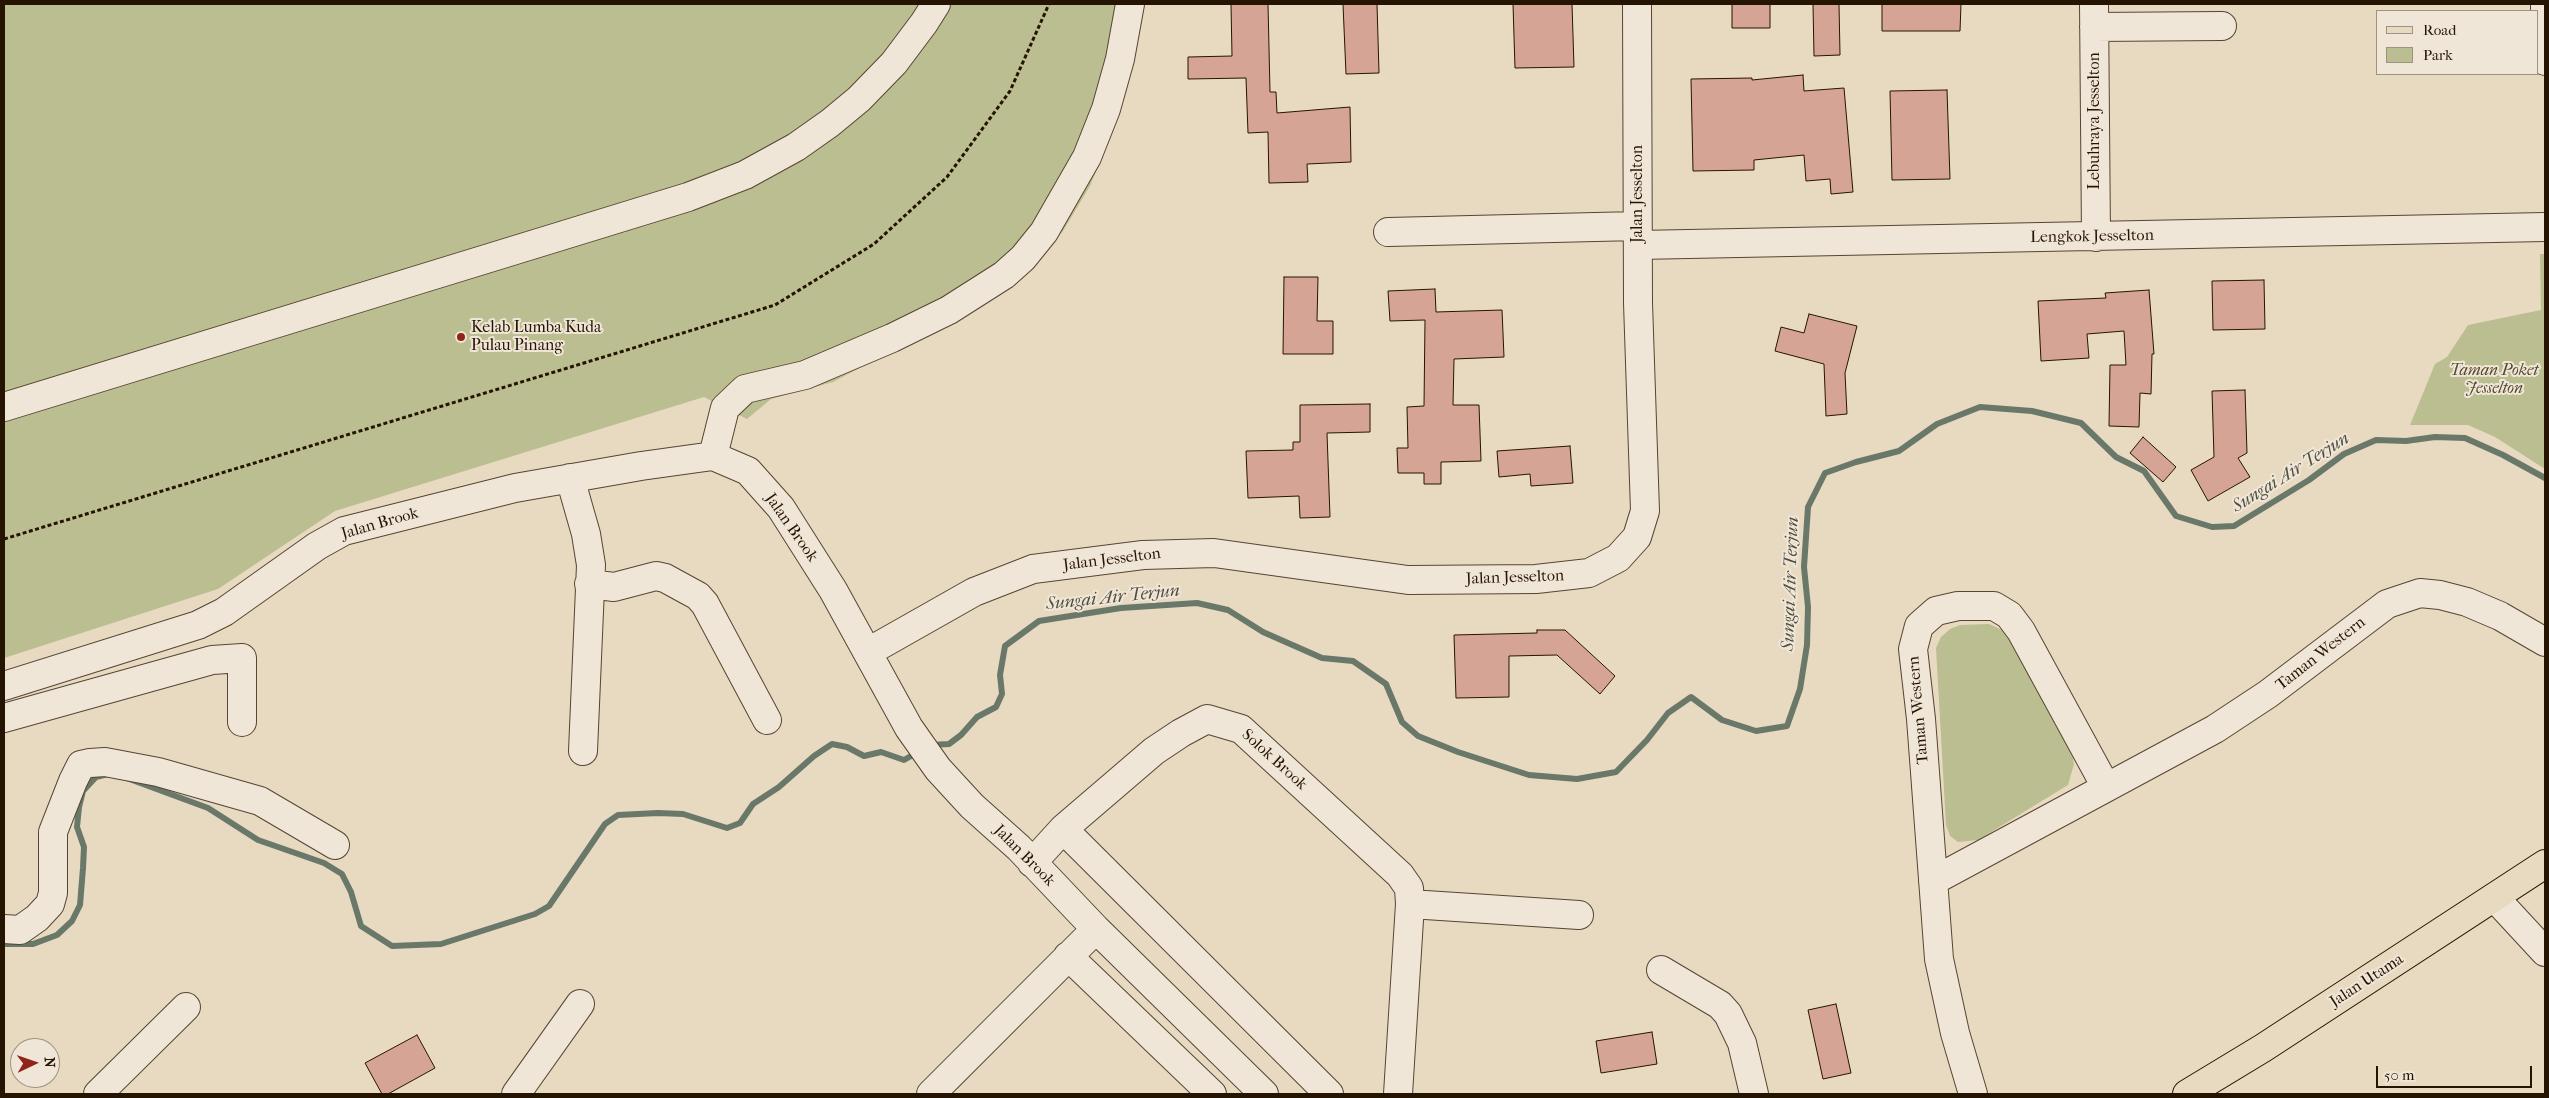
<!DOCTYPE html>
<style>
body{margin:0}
#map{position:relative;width:2549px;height:1098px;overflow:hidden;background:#e8d9c1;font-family:"IM FELL French Canon",serif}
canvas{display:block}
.frame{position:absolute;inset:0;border:5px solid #261402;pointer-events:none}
.legend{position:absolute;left:2376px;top:10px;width:162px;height:65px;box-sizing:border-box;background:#f0e6d7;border:1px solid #9f9282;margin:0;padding:6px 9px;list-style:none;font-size:15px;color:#261402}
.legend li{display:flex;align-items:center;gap:10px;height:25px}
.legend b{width:25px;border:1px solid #9f9282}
.north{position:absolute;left:10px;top:1038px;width:50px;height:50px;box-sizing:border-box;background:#f0e6d7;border:1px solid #9f9282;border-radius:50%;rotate:87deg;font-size:14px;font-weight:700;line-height:20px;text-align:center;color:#261402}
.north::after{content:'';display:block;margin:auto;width:18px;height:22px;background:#8f2418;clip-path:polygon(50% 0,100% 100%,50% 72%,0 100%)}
.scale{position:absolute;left:2376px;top:1066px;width:156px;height:22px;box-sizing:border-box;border:2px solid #261402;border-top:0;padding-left:6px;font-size:15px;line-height:18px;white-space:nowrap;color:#261402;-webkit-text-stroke:4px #f0e6d7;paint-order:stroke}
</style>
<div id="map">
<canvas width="2549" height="1098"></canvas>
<div class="frame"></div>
<ul class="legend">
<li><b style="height:6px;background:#e8d9c1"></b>Road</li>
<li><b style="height:14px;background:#bbbe90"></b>Park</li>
</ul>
<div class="north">N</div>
<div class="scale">50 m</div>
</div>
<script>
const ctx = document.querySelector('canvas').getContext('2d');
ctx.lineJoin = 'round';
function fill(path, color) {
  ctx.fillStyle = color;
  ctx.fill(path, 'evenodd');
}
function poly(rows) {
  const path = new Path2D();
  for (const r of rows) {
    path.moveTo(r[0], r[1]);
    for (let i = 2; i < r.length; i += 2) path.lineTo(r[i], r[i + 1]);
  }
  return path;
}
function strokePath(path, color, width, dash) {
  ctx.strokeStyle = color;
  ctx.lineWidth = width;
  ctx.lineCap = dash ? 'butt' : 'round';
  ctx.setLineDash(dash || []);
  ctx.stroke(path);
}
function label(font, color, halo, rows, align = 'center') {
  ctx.font = font + ' "IM FELL French Canon",serif';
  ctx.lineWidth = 4;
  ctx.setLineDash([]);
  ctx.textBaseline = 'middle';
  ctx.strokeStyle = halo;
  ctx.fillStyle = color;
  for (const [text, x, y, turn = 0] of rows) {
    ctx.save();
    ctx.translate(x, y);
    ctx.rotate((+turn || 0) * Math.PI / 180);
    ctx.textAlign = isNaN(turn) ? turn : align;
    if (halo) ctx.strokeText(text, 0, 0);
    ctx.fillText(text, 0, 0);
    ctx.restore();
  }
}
const green = poly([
 [4,4,1141,4,1129,69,1115,124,1090,186,1063,231,1036,264,1004,292,833,382,771,399,747,419,704,397,335,511,218,589,4,658],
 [2540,254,2545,254,2545,469,2495,437,2468,425,2410,425,2435,364,2447,357,2468,325,2541,310],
 [1989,624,2002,630,2014,640,2072,753,2074,764,2068,785,1978,840,1958,842,1950,836,1946,825,1936,648,1941,637,1950,629,1960,625]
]);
const stream = poly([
 [931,745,949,744,961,735,977,717,996,707,1002,694,1000,675,1005,646,1039,621,1121,608,1197,603,1228,610,1263,632,1322,658,1353,661,1386,684,1402,722,1418,736,1458,752,1529,775,1577,779,1616,772,1647,740,1668,713,1691,697,1722,720,1756,731,1787,726,1800,689,1807,645,1808,607,1804,567,1808,507,1825,473,1856,462,1899,451,1937,424,1980,407,2032,411,2081,423,2116,457,2144,471,2176,516,2212,527,2234,526,2309,480,2344,454,2376,440,2406,441,2435,437,2465,438,2503,455,2545,478],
 [124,777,208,808,258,840,324,863,342,874,351,892,361,926,392,946,441,944,535,914,549,906,605,824,618,815,658,813,683,814,727,828,740,823,753,804,779,787,814,756,832,744,847,747,864,756,881,752,904,760,918,752],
 [4,944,33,944,57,935,72,921,80,905,83,868,84,847,77,827,79,807,83,791,96,777,108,774]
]);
const building = poly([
 [1231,4,1268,4,1270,92,1276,92,1277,113,1350,107,1351,162,1307,164,1308,182,1269,183,1268,132,1248,133,1246,78,1188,79,1188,57,1232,56,1231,4],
 [1343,4,1377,4,1379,73,1346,74,1343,4],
 [1513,4,1572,4,1574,67,1515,68,1513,4],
 [1732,4,1770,4,1770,28,1732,28,1732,4],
 [1813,4,1839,4,1840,55,1814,56,1813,4],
 [1882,4,1961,4,1960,31,1882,31,1882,4],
 [1803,75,1804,91,1844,88,1853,192,1831,194,1830,179,1806,181,1804,155,1754,160,1754,170,1693,171,1691,79,1752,78,1752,80,1803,75],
 [1947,90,1950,179,1892,180,1890,91,1947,90],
 [1284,277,1318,277,1317,321,1333,321,1333,354,1283,354,1284,277],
 [2264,280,2265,329,2213,330,2212,281,2264,280],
 [1435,289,1436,312,1502,310,1504,357,1454,359,1453,405,1479,405,1481,461,1441,462,1441,484,1424,484,1424,473,1398,473,1397,448,1408,448,1407,407,1424,406,1425,320,1390,321,1388,291,1435,289],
 [2149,290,2154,354,2152,354,2151,394,2140,393,2139,427,2109,426,2110,365,2126,365,2124,331,2087,334,2089,358,2041,361,2038,301,2106,298,2105,293,2149,290],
 [1809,314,1857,326,1845,373,1847,414,1826,416,1824,364,1775,351,1781,327,1804,333,1809,314],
 [2245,390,2247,453,2238,458,2250,477,2208,501,2191,470,2214,457,2212,391,2245,390],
 [1370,404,1370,432,1327,433,1330,517,1300,518,1299,496,1248,498,1246,451,1293,450,1293,442,1300,442,1300,405,1370,404],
 [2143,437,2176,467,2163,482,2130,453,2143,437],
 [1570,446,1573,483,1531,486,1530,474,1499,477,1497,451,1570,446],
 [1537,630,1565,630,1615,676,1600,694,1557,655,1509,656,1509,697,1456,698,1454,635,1537,633,1537,630],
 [1836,1004,1851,1073,1823,1079,1808,1010,1836,1004],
 [1652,1032,1657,1064,1601,1073,1596,1041,1652,1032],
 [417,1035,435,1068,388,1094,382,1094,365,1063,417,1035]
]);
const path = poly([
 [4,539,775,305,874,244,947,177,1010,91,1049,4]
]);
const minor = poly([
 [2094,4,2096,237],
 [2545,4,2545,61],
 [2094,27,2222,26],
 [1388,232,1637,226],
 [1638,245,2545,227],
 [4,407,688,197,745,175,796,147,830,123,859,99,894,63,924,23,936,4],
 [713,456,725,408,745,389,805,375,892,338,949,310,1004,275,1023,258,1044,232,1087,157,1106,109,1120,59,1130,4],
 [570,478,586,534,591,565,583,751],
 [589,584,614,587,656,576,665,578,698,596,705,604,767,720],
 [868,652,974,592,1033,569,1143,555,1214,553,1408,580,1536,579,1589,573,1618,558,1637,537,1645,511,1638,303,1637,4],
 [4,686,198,625,224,612,317,546,344,531,515,488,641,466,713,456,748,471,781,508,833,590,909,728,938,769,972,806,1019,848,1096,929,1264,1094],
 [4,718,212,660,242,658,242,722],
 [1063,829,1329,1094],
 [1032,863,1063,829,1154,751,1181,733,1207,719,1241,729,1400,875,1409,888,1410,904,1398,1094],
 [1933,881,2215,729,2268,694,2387,604,2420,593,2440,595,2467,602,2500,616,2545,642],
 [2495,898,2545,952],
 [1410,904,1579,915],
 [4,929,20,930,37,918,50,904,53,893,53,832,73,781,81,765,90,763,105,762,158,772,260,801,335,845],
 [1068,956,1212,1094],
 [1661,970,1720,1005,1728,1014,1742,1043,1754,1094],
 [98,1094,186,1007],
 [516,1094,580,1004],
 [931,1094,1096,929],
 [1973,1094,1955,1033,1939,959,1921,719,1913,649,1919,626,1936,611,1958,606,1994,606,2009,615,2021,631,2106,787]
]);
const major = poly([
 [2187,1094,2263,1048,2545,864]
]);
const markers = [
 [461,337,5,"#8f2418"]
];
const streetNames = [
 ["Lebuhraya Jesselton",2095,121,-90],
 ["Jalan Jesselton",1638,194,-90],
 ["Lengkok Jesselton",2092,237,-1],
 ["Jalan Brook",380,524,-16],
 ["Jalan Brook",791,528,55],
 ["Jalan Jesselton",1112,560,-7],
 ["Jalan Jesselton",1515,578,-2],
 ["Taman Western",2321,654,-38],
 ["Taman Western",1919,710,-95],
 ["Solok Brook",1274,760,42],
 ["Jalan Brook",1024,856,45],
 ["Jalan Utama",2367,981,-33]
];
const poiNames = [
 ["Kelab Lumba Kuda",471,328],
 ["Pulau Pinang",471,346]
];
const parkNames = [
 ["Taman Poket",2494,371],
 ["Jesselton",2494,389]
];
const waterNames = [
 ["Sungai Air Terjun",2291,473,-32],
 ["Sungai Air Terjun",1791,584,-88],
 ["Sungai Air Terjun",1113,598,-6]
];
fill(green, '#bbbe90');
strokePath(stream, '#6a786a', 6);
fill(building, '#d6a494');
strokePath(building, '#261402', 1);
strokePath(minor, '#564532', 30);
strokePath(major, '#261402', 30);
strokePath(path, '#261402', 3, [4, 2.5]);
strokePath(minor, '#f0e6d7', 28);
strokePath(major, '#e8d9c1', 28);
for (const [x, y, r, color] of markers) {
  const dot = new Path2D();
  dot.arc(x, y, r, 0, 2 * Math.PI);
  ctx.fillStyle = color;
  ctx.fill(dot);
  strokePath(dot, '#f0e6d7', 2);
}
label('16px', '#261402', '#f0e6d7', streetNames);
label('16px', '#261402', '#f0e6d7', poiNames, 'left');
label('italic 16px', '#53472d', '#f0e6d7', parkNames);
label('italic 18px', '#4e4e3f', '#f0e6d7', waterNames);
</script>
